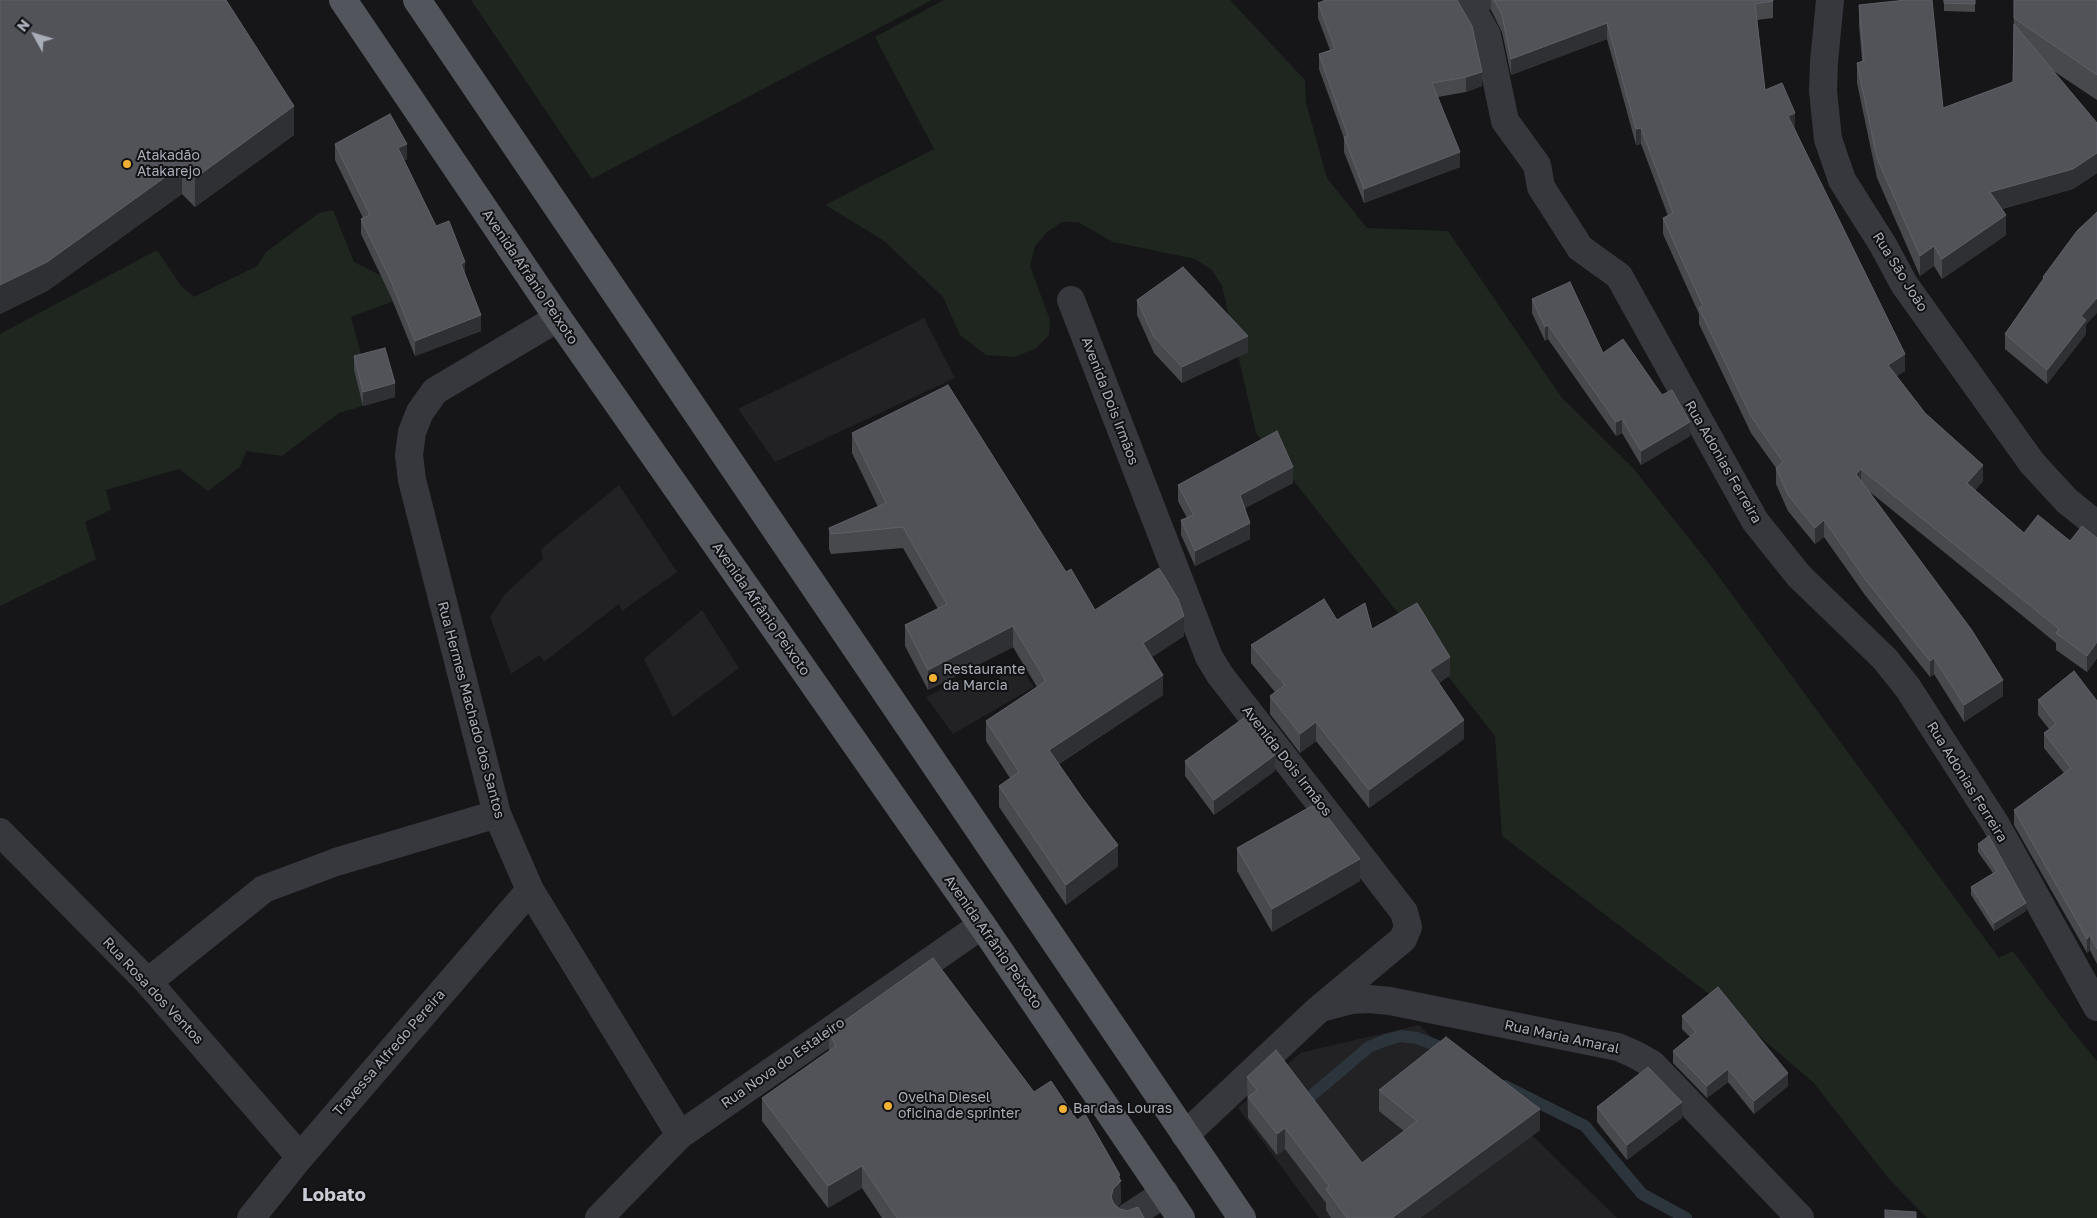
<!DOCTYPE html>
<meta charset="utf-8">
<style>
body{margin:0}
#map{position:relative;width:2097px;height:1218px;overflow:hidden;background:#161618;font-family:"Golos Text",sans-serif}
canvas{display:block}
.north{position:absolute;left:10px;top:10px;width:50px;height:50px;-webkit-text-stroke:4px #111113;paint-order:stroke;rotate:309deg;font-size:14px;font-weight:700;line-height:20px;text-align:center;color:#a8adb8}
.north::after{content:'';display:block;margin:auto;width:18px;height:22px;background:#a8adb8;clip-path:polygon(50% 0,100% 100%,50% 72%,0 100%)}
</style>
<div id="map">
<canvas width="2097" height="1218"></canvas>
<div class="north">N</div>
</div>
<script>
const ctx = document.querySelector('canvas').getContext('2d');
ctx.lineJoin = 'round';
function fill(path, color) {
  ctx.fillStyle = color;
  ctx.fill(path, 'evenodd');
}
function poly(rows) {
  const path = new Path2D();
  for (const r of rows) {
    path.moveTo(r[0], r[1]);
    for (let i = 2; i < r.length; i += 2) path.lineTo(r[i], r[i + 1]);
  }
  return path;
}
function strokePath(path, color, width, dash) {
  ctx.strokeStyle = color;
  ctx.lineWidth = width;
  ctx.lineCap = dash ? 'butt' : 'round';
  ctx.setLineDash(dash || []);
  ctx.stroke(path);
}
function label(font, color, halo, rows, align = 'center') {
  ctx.font = font + ' "Golos Text",sans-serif';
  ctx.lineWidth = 4;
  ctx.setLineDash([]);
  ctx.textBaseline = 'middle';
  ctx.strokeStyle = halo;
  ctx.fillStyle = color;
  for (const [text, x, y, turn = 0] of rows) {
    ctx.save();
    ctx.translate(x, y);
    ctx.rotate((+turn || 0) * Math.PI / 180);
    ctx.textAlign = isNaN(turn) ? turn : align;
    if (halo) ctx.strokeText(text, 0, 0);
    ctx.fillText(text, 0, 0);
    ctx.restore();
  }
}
const built = poly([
 [924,318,955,378,775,462,738,409],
 [619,485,677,572,622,611,619,604,544,662,540,655,511,674,490,617,504,595,543,559,541,549],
 [702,610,739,668,673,717,644,659],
 [1019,665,1034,687,953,734,926,697,960,680,975,692],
 [1419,1025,1617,1218,1319,1218,1238,1108,1300,1053]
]);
const green = poly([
 [471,0,932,0,592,179],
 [944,0,1230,0,1305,80,1306,103,1327,178,1367,228,1448,231,1562,398,1633,468,1711,566,1999,958,2013,951,2066,1023,2097,1061,2097,1218,1927,1218,1889,1179,1813,1082,1713,997,1502,836,1495,736,1256,433,1222,286,1212,270,1195,259,1113,242,1078,222,1062,222,1047,232,1035,246,1030,266,1050,320,1049,335,1035,349,1014,357,986,355,960,335,943,297,883,240,825,205,934,149,875,37],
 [333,210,354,262,382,276,394,301,351,317,363,362,363,406,339,413,282,456,246,451,240,467,208,491,179,469,106,490,111,510,85,522,96,559,0,606,0,334,157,250,181,286,194,297,257,266,266,252,319,213]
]);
const stream = poly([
 [1505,1086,1585,1126,1642,1194,1686,1218],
 [1298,1107,1369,1047,1386,1040,1401,1036,1417,1038,1451,1051]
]);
const street = poly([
 [1480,0,1470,5,1487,35,1505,121,1537,165,1541,187,1580,248,1619,276,1755,521,1799,576,1885,659,1908,688,1995,823,2097,1007],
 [1830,0,1824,62,1823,91,1828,139,1842,180,1883,245,1904,284,2032,463,2067,501,2097,525],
 [1071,300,1209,657,1220,675,1404,912,1408,927,1403,939,1319,1009,1185,1135],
 [558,318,435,391,420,412,412,432,409,455,412,480,497,814,530,890,680,1135],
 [0,832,148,982,300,1157],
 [148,982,264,889,336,862,497,814],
 [1325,1007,1351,1000,1369,999,1390,1001,1618,1047,1634,1054,1652,1064,1800,1218],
 [251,1218,300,1157,530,890],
 [599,1218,680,1135,982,925],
 [1127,1218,1165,1193]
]);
const primary = poly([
 [343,0,558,318,982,925,1181,1218],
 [417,0,1242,1218]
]);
const wall = poly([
 [0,0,294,135,195,207,182,194,47,291,0,314],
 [1323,0,1457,0,1482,86,1466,92,1438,97,1460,167,1364,203,1344,152,1344,138,1319,69,1319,54,1330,50,1318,18,1318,3,1323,1],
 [1491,0,1773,0,1773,18,1757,20,1765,90,1795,129,1905,371,1896,376,1925,413,1983,481,1975,490,2024,533,2070,541,2097,538,2097,658,2087,672,2056,650,2056,643,1870,492,2003,696,1964,722,1934,674,1930,677,1865,595,1824,537,1815,544,1788,511,1776,484,1776,468,1751,433,1699,324,1699,314,1663,234,1663,218,1668,216,1641,144,1636,145,1607,39,1511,75,1502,32,1491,10],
 [1944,0,1975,0,1975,12,1944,11],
 [2014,0,2097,0,2097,100,2052,70,2097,123,2097,173,2073,189,2002,209,2006,235,1942,279,1934,266,1920,276,1877,178,1857,83,1857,63,1862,61,1859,25,1859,5,1943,108,2013,82],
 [335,144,407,159,404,161,436,226,465,274,481,331,415,356,391,297,361,234,361,219,363,218,335,160],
 [2043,277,2086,325,2086,334,2047,384,2005,349,2005,334,2043,280],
 [1532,299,1603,353,1690,436,1641,465,1622,433,1616,436,1548,339,1545,341,1532,313],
 [1137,300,1248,352,1182,383,1154,353,1137,315],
 [354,356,395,397,363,406,354,370],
 [852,433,1066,572,1095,610,1184,636,1152,657,1163,695,1059,764,1118,866,1066,905,999,807,999,786,1010,778,986,741,986,721,1037,687,1013,647,928,690,905,646,905,625,938,609,903,548,831,554,829,549,829,528,878,507,852,453],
 [1293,483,1245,508,1250,539,1195,566,1181,535,1181,520,1187,518,1178,501,1178,485],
 [1337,620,1372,629,1450,675,1439,683,1464,739,1369,808,1316,741,1300,753,1270,714,1270,696,1275,692,1251,663,1251,645],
 [2038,700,2097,701,2097,964,2090,950,2087,953,2014,825,2014,810,2064,773,2044,748,2044,733,2049,729,2038,715],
 [1185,761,1275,771,1214,815,1185,776],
 [1978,844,2026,911,1994,931,1971,895,1971,887,1993,873,1978,852],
 [1237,848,1360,881,1272,932,1237,871],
 [1682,1016,1788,1086,1754,1114,1728,1082,1707,1098,1673,1063,1673,1051,1690,1037,1682,1029],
 [829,1032,1034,1092,1077,1120,1120,1180,1121,1203,1117,1207,1120,1209,1144,1218,882,1218,862,1188,828,1208,762,1121,762,1098,829,1052],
 [1247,1077,1362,1163,1404,1131,1379,1111,1379,1090,1540,1130,1420,1218,1331,1218,1326,1210,1326,1203,1285,1149,1277,1155,1248,1118],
 [1597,1107,1682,1118,1627,1160,1597,1122]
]);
const shadedWall = poly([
 [1607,23,1607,39,1511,75,1511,59],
 [1482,72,1482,86,1466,92,1466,77],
 [294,106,294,135,195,207,195,178],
 [1795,113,1795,129,1788,116],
 [1641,128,1641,144,1636,145,1636,129],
 [407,144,407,159,398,164,398,148],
 [1460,152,1460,167,1364,203,1364,189],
 [2097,153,2097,173,2073,189,1990,212,1990,192],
 [182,165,182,194,47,291,0,314,0,285],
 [2006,215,2006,235,1942,279,1942,259],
 [1934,246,1934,266,1920,276,1920,256],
 [465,262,465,278,461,264],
 [2097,298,2097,313,2086,325,2086,334,2047,384,2047,370,2081,316],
 [481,315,481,331,415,356,415,341],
 [1548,325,1548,339,1545,341,1545,327],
 [1248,336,1248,352,1182,383,1182,367],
 [1905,354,1905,371,1888,382,1888,365],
 [395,383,395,397,363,406,363,392],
 [1622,419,1622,433,1616,436,1616,422],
 [1690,422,1690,436,1641,465,1641,451],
 [1983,465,1983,481,1967,500,1967,483],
 [1293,467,1293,483,1240,511,1240,495],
 [1861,469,1861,485,1856,474],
 [1824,520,1824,537,1815,544,1815,528],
 [1250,523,1250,539,1195,566,1195,551],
 [1184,616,1184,636,1143,663,1143,643],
 [1013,626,1013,647,928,690,928,670],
 [2097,642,2097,658,2087,672,2087,656],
 [1450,657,1450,675,1430,689,1430,670],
 [1934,658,1934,674,1930,677,1930,661],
 [1163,675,1163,695,1049,770,1049,750],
 [2003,680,2003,696,1964,722,1964,705],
 [1464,720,1464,739,1369,808,1369,790],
 [1316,722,1316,741,1300,753,1300,734],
 [1275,755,1275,771,1214,815,1214,800],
 [1118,845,1118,866,1066,905,1066,885],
 [1360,859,1360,881,1272,932,1272,909],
 [2026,903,2026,911,1994,931,1994,923],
 [2090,935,2090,950,2087,953,2087,939],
 [1728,1069,1728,1082,1707,1098,1707,1086],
 [1788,1073,1788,1086,1754,1114,1754,1101],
 [1682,1102,1682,1118,1627,1160,1627,1145],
 [1540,1109,1540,1130,1420,1218,1392,1218],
 [1285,1128,1285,1149,1277,1155,1277,1134],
 [862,1166,862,1188,828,1208,828,1186],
 [1120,1175,1121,1203,1113,1211,1111,1197,1113,1189,1118,1176]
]);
const building = poly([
 [0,0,226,0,294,106,195,178,182,165,47,262,0,285,0,0],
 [1326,0,1457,0,1472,26,1482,72,1466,77,1432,83,1460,152,1364,189,1344,137,1348,136,1319,54,1335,49,1318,3,1326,0],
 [1494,0,1773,0,1773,1,1755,4,1765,90,1782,83,1795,113,1788,116,1905,354,1888,365,1925,413,1983,465,1967,483,2024,533,2038,515,2070,541,2082,526,2097,538,2097,642,2087,656,2056,633,2059,629,1861,469,1856,474,1971,629,2003,680,1964,705,1934,658,1930,661,1865,579,1824,520,1815,528,1788,495,1776,468,1783,462,1751,416,1699,308,1703,306,1663,218,1673,213,1641,128,1636,129,1607,23,1511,59,1502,15,1494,0],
 [1906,0,1932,0,1943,108,2013,82,2014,24,2097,123,2097,153,2073,169,1990,192,2006,215,1942,259,1934,246,1920,256,1877,158,1857,63,1864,61,1859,5,1906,0],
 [1944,0,1975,0,1975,4,1944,3,1944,0],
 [2014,0,2097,0,2097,75,2014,18,2014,0],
 [390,114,407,144,398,148,436,226,449,221,465,262,461,264,481,315,415,341,391,281,361,219,370,215,335,144,390,114],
 [2097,212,2097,298,2081,316,2086,320,2047,370,2005,334,2044,278,2043,277,2077,231,2097,212],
 [1183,267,1248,336,1182,367,1154,337,1137,300,1183,267],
 [1570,282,1603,353,1623,339,1662,395,1672,390,1690,422,1641,451,1622,419,1616,422,1548,325,1545,327,1532,299,1570,282],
 [385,348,395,383,363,392,354,356,385,348],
 [948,385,1066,572,1071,569,1095,610,1159,568,1178,599,1184,616,1143,643,1163,675,1049,750,1083,799,1118,845,1066,885,999,786,1019,772,986,721,1046,681,1013,626,928,670,905,625,947,604,903,527,831,534,829,528,886,503,852,433,948,385],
 [1277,431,1293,467,1240,495,1250,523,1195,551,1181,520,1194,515,1178,485,1277,431],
 [1324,599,1337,620,1365,603,1372,629,1417,603,1450,657,1430,670,1464,720,1369,790,1316,722,1300,734,1270,696,1285,685,1251,645,1324,599],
 [2074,671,2097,701,2097,949,2090,935,2087,939,2014,810,2071,768,2044,733,2056,724,2038,700,2074,671],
 [1245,717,1275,755,1214,800,1185,761,1245,717],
 [1317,803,1360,859,1272,909,1237,848,1317,803],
 [1989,836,2026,903,1994,923,1971,887,1997,871,1978,844,1989,836],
 [933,958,1034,1092,1051,1081,1077,1120,1085,1114,1120,1175,1118,1176,1121,1181,1113,1189,1111,1197,1114,1204,1120,1209,1127,1211,1138,1207,1144,1218,897,1218,862,1166,828,1186,762,1098,836,1046,829,1032,933,958],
 [1718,987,1788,1073,1754,1101,1728,1069,1707,1086,1673,1051,1696,1032,1682,1016,1718,987],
 [1446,1037,1540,1109,1392,1218,1347,1218,1326,1189,1329,1186,1285,1128,1277,1134,1248,1097,1257,1090,1247,1077,1276,1050,1362,1163,1417,1121,1379,1090,1446,1037],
 [1648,1067,1682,1102,1627,1145,1597,1107,1648,1067],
 [1885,1210,1916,1212,1916,1218,1885,1218,1885,1210]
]);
const markers = [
 [127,164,5,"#f2b134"],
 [933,678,5,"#f2b134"],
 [888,1106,5,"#f2b134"],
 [1063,1109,5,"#f2b134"]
];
const poiNames = [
 ["Atakadão",137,156],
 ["Atakarejo",137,172],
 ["Restaurante",943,670],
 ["da Marcia",943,686],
 ["Ovelha Diesel",898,1098],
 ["oficina de sprinter",898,1114],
 ["Bar das Louras",1073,1109]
];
const streetNames = [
 ["Rua São João",1900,272,58],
 ["Avenida Afrânio Peixoto",530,277,56],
 ["Avenida Dois Irmãos",1110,401,69],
 ["Rua Adonias Ferreira",1723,462,60],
 ["Avenida Afrânio Peixoto",761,609,55],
 ["Rua Hermes Machado dos Santos",471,710,75],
 ["Avenida Dois Irmãos",1287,761,52],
 ["Rua Adonias Ferreira",1967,782,58],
 ["Avenida Afrânio Peixoto",993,942,55],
 ["Rua Rosa dos Ventos",153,991,47],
 ["Rua Maria Amaral",1562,1037,12],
 ["Travessa Alfredo Pereira",389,1053,-49],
 ["Rua Nova do Estaleiro",783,1063,-35]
];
const districtNames = [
 ["Lobato",334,1195]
];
fill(built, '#222225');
fill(green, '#1e261f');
strokePath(stream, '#2c353c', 12);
strokePath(street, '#37383d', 28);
strokePath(primary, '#53555c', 28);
fill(wall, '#47494d');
fill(shadedWall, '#2f3033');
fill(building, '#525359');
strokePath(building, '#5f6168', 1);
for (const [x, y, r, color] of markers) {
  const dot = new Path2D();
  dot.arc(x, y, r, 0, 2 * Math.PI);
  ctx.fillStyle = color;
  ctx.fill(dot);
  strokePath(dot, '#111113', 2);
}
label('14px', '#a8adb8', '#111113', poiNames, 'left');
label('14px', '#a8adb8', '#111113', streetNames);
label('bold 19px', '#c9ccd4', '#111113', districtNames);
</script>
